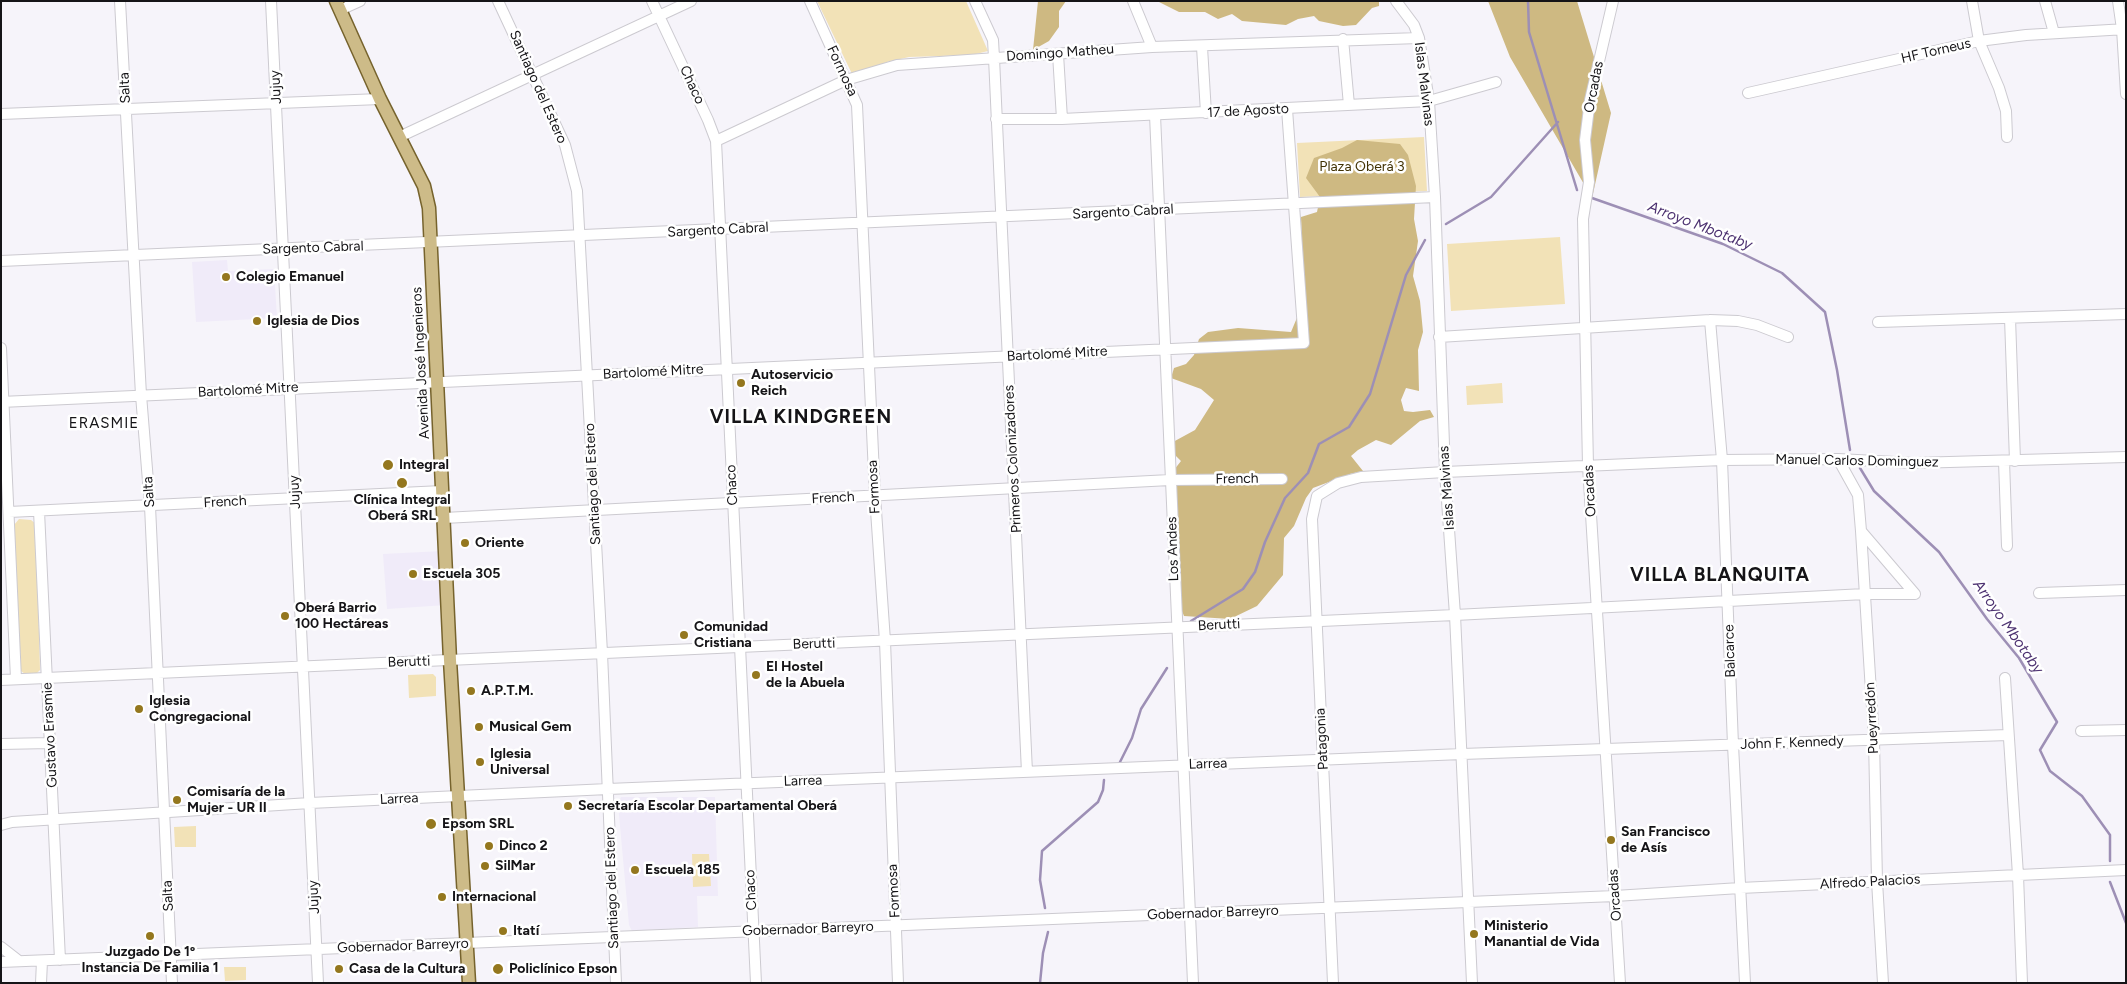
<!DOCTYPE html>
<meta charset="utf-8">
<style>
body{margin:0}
#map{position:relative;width:2127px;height:984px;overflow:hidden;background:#f6f4fa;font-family:Figtree,sans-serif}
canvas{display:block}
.frame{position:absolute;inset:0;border:2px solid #151417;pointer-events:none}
</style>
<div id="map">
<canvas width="2127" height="984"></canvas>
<div class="frame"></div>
</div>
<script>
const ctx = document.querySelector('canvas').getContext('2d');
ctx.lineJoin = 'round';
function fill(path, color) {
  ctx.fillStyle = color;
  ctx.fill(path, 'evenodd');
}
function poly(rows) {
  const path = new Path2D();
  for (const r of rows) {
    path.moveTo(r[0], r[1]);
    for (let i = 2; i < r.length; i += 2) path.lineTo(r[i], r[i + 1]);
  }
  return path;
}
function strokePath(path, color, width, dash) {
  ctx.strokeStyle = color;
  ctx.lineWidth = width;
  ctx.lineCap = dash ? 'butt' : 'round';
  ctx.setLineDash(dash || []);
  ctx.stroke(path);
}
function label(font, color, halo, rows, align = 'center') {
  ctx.font = font + ' Figtree,sans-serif';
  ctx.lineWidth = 5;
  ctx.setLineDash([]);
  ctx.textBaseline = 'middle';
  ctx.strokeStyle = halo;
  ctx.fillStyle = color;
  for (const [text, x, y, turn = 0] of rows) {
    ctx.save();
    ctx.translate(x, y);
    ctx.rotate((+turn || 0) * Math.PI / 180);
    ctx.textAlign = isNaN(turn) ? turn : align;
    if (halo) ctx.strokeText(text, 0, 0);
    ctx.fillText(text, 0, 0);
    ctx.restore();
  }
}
const built = poly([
 [227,260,228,271,274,269,277,318,196,322,192,262],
 [442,551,446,605,387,609,383,554],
 [621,797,715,797,718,896,697,896,698,927,632,931,629,925,618,804]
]);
const green = poly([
 [817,1,966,1,988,51,972,55,909,57,887,62,853,76],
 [1424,137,1427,191,1300,197,1297,143],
 [1560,237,1565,304,1451,311,1447,244],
 [1502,383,1503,403,1467,405,1466,386],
 [19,519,31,520,36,524,40,670,36,674,25,674,21,671,14,525],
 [433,674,436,677,436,696,409,698,408,675],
 [196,826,196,847,175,847,174,827],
 [692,854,709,854,711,886,693,887],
 [224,967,246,967,246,980,225,981]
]);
const forest = poly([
 [1038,1,1066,1,1059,11,1059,27,1049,41,1033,50],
 [1157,1,1379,1,1379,6,1372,8,1356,25,1343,26,1319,21,1314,16,1298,19,1286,25,1242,21,1232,14,1218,19,1205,12,1179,12],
 [1488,1,1577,1,1611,113,1592,198,1510,57],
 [1357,140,1400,144,1408,155,1416,186,1414,219,1418,241,1413,276,1420,301,1423,332,1418,350,1419,391,1406,388,1401,400,1404,411,1413,412,1430,410,1434,417,1420,421,1391,445,1376,440,1358,450,1351,456,1363,471,1350,474,1313,488,1306,498,1294,526,1284,538,1283,575,1257,606,1230,619,1184,616,1178,601,1174,470,1181,461,1175,455,1173,442,1195,430,1214,400,1201,389,1171,378,1174,368,1186,364,1194,355,1199,339,1208,332,1238,328,1291,332,1304,301,1301,217,1317,212,1320,197,1306,178,1314,158,1342,148]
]);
const stream = poly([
 [1528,1,1529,32,1577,190],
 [1592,198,1723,244,1782,273,1825,312,1837,370,1850,450],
 [1446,224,1491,197,1558,122],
 [1860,468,1874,491,1939,552,1987,619,2019,658,2057,722,2040,750,2050,771,2082,796,2110,835,2110,861],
 [1191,621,1243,589,1255,572,1265,542,1285,498,1308,473,1319,444,1349,427,1370,394,1406,275,1425,240],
 [1119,764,1132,738,1141,709,1167,668],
 [2110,882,2126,923],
 [1045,908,1040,880,1042,851,1098,802,1103,790,1104,780],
 [1040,983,1043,953,1048,932]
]);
const minor = poly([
 [120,1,141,395,150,506,172,983],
 [271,1,318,983],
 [498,1,565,145,577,191,602,653,616,983],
 [652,1,708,120,716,141,756,983],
 [810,1,857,105,875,496,885,641,898,983],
 [975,1,993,40,994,58,1027,772],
 [1133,1,1152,47],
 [1396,1,1414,25,1419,38,1429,101,1435,197,1445,472,1455,615,1472,983],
 [1613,1,1590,100,1585,140,1589,182,1583,219,1588,466,1620,983],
 [1972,1,1979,41,1999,88,2006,111,2007,137],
 [2045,1,2054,33],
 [2118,1,2122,29,2126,94],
 [340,10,360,1],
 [1343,39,1349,105],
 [1202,47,1206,113],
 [1058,54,1062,119],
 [1748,93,1979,41,2026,35,2126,29],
 [1,114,380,99],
 [1155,115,1193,983],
 [996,119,1062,119,1429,101,1496,82],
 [399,137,691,1],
 [716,141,846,80,897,65,1152,47,1419,38],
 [1,261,1435,197],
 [2010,318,2015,461],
 [1710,320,1722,460,1733,745,1745,983],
 [1878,322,2126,314],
 [1439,337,1710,320,1738,321,1757,325,1788,337],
 [1,348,16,679],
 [1,402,1304,343,1287,109],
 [1838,459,1858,495,1861,531,1874,740,1877,881,1883,983],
 [2004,461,2007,546],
 [39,511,60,960],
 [9,512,442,491],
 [444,518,1170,480,1282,479],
 [1861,531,1915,594],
 [2039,593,2126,590],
 [2005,678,2018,875,2022,983],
 [1,680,1455,615,1865,594,1915,594],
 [2081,731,2126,730],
 [1,744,50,743],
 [1,825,12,822,310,803,608,789,1462,754,2008,735],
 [1,947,19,961],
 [1,962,1615,896,1740,888,2126,870],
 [41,983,42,961],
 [1333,983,1312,519,1317,496,1338,483,1361,477,1445,472,1722,460,1838,459,1914,463,2126,457]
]);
const major = poly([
 [336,1,380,99,424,186,429,208,450,660,469,983]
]);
const markers = [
 [226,277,5,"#94771e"],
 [257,321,5,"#94771e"],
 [741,383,5,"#94771e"],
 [388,465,6,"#94771e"],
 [402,483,6,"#94771e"],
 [465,543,5,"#94771e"],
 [413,574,5,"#94771e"],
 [285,616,5,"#94771e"],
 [684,635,5,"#94771e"],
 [756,675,5,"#94771e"],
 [471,691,5,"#94771e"],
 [139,709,5,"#94771e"],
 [479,727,5,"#94771e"],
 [480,762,5,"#94771e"],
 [177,800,5,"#94771e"],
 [568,806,5,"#94771e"],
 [431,824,6,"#94771e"],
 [1611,840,5,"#94771e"],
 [489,846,5,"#94771e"],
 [485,866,5,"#94771e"],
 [635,870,5,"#94771e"],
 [442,897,5,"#94771e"],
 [503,931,5,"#94771e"],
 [1474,934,5,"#94771e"],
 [150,936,5,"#94771e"],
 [339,969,5,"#94771e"],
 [498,969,6,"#94771e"]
];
const streetNames = [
 ["HF Torneus",1936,51,-13],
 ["Domingo Matheu",1060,53,-4],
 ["Formosa",842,71,65],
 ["Islas Malvinas",1424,84,83],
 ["Chaco",692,85,65],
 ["Jujuy",276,87,-93],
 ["Santiago del Estero",538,87,66],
 ["Orcadas",1594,87,-79],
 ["Salta",125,88,-93],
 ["17 de Agosto",1248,111,-3],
 ["Sargento Cabral",1123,212,-3],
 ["Sargento Cabral",718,230,-3],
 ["Sargento Cabral",313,248,-2],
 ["Bartolomé Mitre",1057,354,-3],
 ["Avenida José Ingenieros",421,363,-93],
 ["Bartolomé Mitre",653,372,-3],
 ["Bartolomé Mitre",248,390,-3],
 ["Primeros Colonizadores",1013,459,-93],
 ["Manuel Carlos Dominguez",1857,461,1],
 ["French",1237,479,-1],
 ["Santiago del Estero",593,484,-93],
 ["Chaco",732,485,-93],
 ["Formosa",874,487,-93],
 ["Islas Malvinas",1447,488,-94],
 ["Orcadas",1590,491,-93],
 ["Salta",149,492,-94],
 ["Jujuy",295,492,-93],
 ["French",833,498,-3],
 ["French",225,502,-3],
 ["Los Andes",1173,549,-92],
 ["Berutti",1219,625,-3],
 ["Berutti",814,644,-2],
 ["Balcarce",1730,651,-92],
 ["Berutti",409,662,-2],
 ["Pueyrredón",1872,718,-93],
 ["Gustavo Erasmie",50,735,-93],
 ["Patagonia",1322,739,-93],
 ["John F. Kennedy",1792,743,-2],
 ["Larrea",1208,764,-2],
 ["Larrea",803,781,-2],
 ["Larrea",399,799,-3],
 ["Alfredo Palacios",1870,882,-3],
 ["Santiago del Estero",612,888,-92],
 ["Chaco",751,890,-93],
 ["Formosa",894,891,-93],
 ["Orcadas",1615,895,-94],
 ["Salta",168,896,-93],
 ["Jujuy",314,897,-93],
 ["Gobernador Barreyro",1213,913,-2],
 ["Gobernador Barreyro",808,929,-2],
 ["Gobernador Barreyro",403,946,-2]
];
const parkNames = [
 ["Plaza Oberá 3",1362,167]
];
const poiNames = [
 ["Colegio Emanuel",236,277],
 ["Iglesia de Dios",267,321],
 ["Autoservicio",751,375],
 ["Reich",751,391],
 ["Integral",399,465],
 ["Clínica Integral",402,500,"center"],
 ["Oberá SRL",402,516,"center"],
 ["Oriente",475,543],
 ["Escuela 305",423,574],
 ["Oberá Barrio",295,608],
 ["100 Hectáreas",295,624],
 ["Comunidad",694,627],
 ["Cristiana",694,643],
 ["El Hostel",766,667],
 ["de la Abuela",766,683],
 ["A.P.T.M.",481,691],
 ["Iglesia",149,701],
 ["Congregacional",149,717],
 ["Musical Gem",489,727],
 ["Iglesia",490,754],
 ["Universal",490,770],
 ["Comisaría de la",187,792],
 ["Mujer - UR II",187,808],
 ["Secretaría Escolar Departamental Oberá",578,806],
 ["Epsom SRL",442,824],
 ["San Francisco",1621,832],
 ["de Asís",1621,848],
 ["Dinco 2",499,846],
 ["SilMar",495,866],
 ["Escuela 185",645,870],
 ["Internacional",452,897],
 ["Ministerio",1484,926],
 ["Manantial de Vida",1484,942],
 ["Itatí",513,931],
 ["Juzgado De 1º",150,952,"center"],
 ["Instancia De Familia 1",150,968,"center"],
 ["Casa de la Cultura",349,969],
 ["Policlínico Epson",509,969]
];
const waterNames = [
 ["Arroyo Mbotaby",1700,226,21],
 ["Arroyo Mbotaby",2008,627,55]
];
const neighbourhoodNames = [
 ["ERASMIE",104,424]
];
const districtNames = [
 ["VILLA KINDGREEN",801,417],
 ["VILLA BLANQUITA",1720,575]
];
fill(built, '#f0ebf9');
fill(green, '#f2e2b7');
fill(forest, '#ceb982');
strokePath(stream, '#9d8fb5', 2.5);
strokePath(minor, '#cccad0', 12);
strokePath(major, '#76632d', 15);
strokePath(minor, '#fff', 10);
strokePath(major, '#cdbb88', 12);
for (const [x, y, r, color] of markers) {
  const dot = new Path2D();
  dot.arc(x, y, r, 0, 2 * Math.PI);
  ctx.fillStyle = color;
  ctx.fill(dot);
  strokePath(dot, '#fff', 2);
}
label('14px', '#151417', '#fff', streetNames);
label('14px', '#423305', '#fff', parkNames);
label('bold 14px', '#151417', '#fff', poiNames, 'left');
label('italic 15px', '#4d3271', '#fff', waterNames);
ctx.letterSpacing = '1px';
label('15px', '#151417', '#fff', neighbourhoodNames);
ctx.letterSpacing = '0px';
ctx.letterSpacing = '1px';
label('bold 19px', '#151417', '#fff', districtNames);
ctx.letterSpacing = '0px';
</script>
